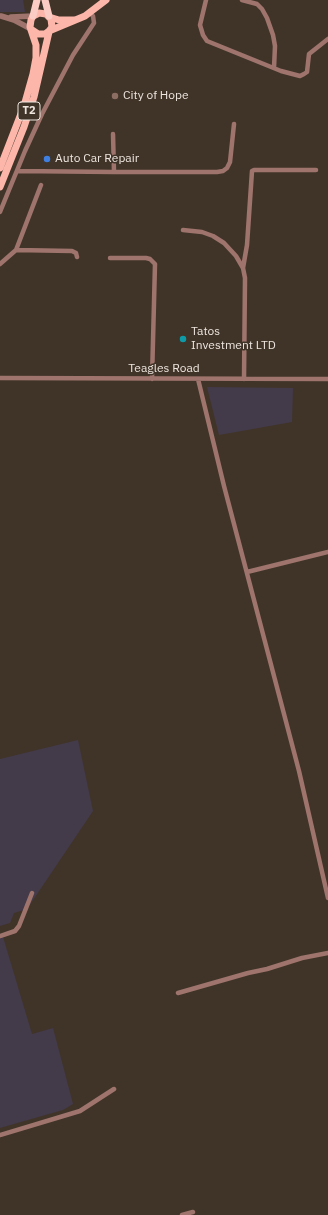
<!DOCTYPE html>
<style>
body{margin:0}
canvas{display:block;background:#403428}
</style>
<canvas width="328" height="1215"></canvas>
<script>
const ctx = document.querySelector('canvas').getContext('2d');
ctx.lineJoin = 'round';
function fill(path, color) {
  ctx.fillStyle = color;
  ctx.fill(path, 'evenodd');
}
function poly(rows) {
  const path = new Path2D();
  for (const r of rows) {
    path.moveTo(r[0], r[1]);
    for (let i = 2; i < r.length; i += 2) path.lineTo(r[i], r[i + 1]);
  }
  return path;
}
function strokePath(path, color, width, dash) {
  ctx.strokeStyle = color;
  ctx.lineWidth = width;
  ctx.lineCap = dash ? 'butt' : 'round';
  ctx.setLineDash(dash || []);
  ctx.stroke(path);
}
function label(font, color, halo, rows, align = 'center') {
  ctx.font = font + ' "IBM Plex Sans",sans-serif';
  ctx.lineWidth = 3;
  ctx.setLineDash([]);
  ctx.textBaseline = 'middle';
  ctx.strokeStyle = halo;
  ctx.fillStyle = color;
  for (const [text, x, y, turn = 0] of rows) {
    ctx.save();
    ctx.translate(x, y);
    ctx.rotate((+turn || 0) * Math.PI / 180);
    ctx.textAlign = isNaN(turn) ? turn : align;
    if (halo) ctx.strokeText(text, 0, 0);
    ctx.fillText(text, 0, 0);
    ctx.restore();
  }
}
const commercial = poly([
 [0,0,23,0,25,12,0,12],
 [207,387,293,388,292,422,219,435],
 [78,740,93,811,27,909,14,913,10,923,0,926,0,759],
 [3,937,32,1034,53,1028,73,1104,63,1110,0,1128,0,938]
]);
const minor = poly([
 [206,0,200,25,203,35,207,41,281,71,300,76,304,74,307,72,309,54,328,39],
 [242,0,257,4,262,9,267,18,273,35,275,46,274,68],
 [113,134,114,172],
 [17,171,114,172,217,172,223,171,227,168,230,162,234,124],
 [0,212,25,151,42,114,73,55,94,23,93,16,90,13],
 [183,230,202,232,213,236,224,243,236,256,243,268,245,278,244,379],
 [16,250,72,251,76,253,77,257],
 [110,258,146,258,150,259,155,264,152,379],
 [0,264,16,250,41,185],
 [243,268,247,245,252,171,254,170,316,170],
 [0,378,328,379],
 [198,379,224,486,299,771,328,898],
 [247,572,328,552],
 [0,936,15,931,19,926,32,893],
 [178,993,248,973,267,969,302,958,328,953],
 [0,1135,80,1111,114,1089],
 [182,1215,193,1212]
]);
const tertiary = poly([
 [1,16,14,20,31,29],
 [11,17,33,16]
]);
const primary = poly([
 [49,17,59,20,74,20],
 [49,31,85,16,106,0],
 [0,168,24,106,33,74,36,58,36,45,30,27,31,20,33,16,39,13,46,14,51,19,52,27,49,31,45,34,38,34,32,30],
 [0,187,24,127,34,97,49,32]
]);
const trunk = poly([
 [45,0,49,16],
 [33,16,37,0]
]);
const markers = [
 [115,96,4,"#8d6e63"],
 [47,159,4,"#3f7fe0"],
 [183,339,4,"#0f9aa8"]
];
const shields = [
 [29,111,22]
];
const shieldNames = [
 ["T2",29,111]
];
const poiNames = [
 ["City of Hope",123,96],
 ["Auto Car Repair",55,159],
 ["Tatos",191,332],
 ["Investment LTD",191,346]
];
const streetNames = [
 ["Teagles Road",164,369]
];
fill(commercial, '#433a4a');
strokePath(minor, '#9f746d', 4.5);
strokePath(tertiary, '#9f746d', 5.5);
strokePath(primary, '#fcb6aa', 7);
strokePath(trunk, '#faccc4', 7);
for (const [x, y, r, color] of markers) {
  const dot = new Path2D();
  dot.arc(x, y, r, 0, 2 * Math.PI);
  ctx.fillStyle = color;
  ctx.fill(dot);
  strokePath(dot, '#403428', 1.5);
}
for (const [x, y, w] of shields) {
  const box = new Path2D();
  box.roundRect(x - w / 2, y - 9, w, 18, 3);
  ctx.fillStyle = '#403428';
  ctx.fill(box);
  strokePath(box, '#ede5de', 1);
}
label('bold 11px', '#ede5de', null, shieldNames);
label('12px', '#ede5de', '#403428', poiNames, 'left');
label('12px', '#ede5de', '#403428', streetNames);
</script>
